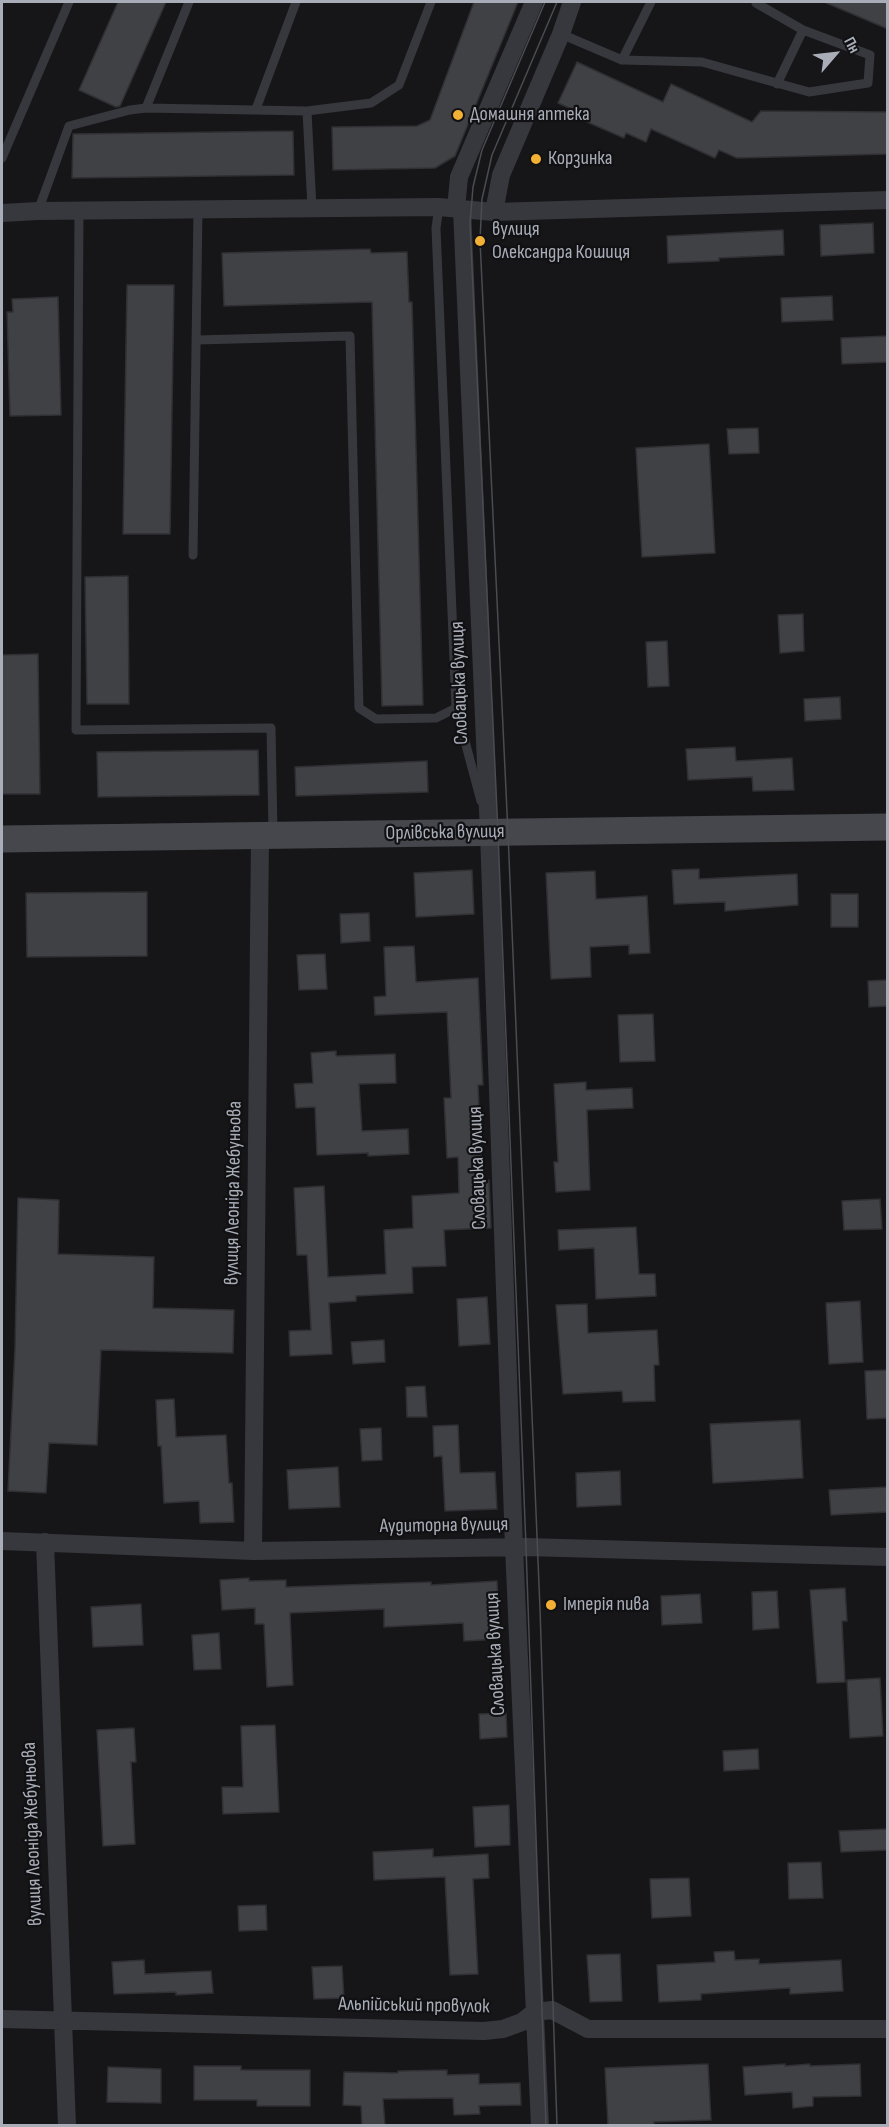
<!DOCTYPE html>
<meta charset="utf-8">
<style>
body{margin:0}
#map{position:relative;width:889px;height:2127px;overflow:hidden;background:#161618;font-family:"Sofia Sans Condensed",sans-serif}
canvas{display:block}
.frame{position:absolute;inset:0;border:3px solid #a8adb8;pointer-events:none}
.north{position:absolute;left:805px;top:24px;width:60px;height:60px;-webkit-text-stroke:4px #111113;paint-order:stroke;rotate:62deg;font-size:16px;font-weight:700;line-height:24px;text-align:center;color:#a8adb8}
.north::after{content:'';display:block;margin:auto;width:21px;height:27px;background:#a8adb8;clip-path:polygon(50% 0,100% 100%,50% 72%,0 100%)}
</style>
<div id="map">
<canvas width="889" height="2127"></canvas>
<div class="frame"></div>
<div class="north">Пн</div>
</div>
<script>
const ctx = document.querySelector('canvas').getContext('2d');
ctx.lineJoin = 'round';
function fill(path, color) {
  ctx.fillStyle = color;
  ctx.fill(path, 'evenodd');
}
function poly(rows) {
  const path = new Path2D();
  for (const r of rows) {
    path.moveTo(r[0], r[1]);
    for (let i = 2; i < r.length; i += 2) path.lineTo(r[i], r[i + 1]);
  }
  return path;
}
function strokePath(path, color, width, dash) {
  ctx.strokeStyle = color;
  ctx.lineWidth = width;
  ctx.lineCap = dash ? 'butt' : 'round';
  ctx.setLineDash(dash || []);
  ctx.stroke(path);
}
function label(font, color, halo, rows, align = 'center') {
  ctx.font = font + ' "Sofia Sans Condensed",sans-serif';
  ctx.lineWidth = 4.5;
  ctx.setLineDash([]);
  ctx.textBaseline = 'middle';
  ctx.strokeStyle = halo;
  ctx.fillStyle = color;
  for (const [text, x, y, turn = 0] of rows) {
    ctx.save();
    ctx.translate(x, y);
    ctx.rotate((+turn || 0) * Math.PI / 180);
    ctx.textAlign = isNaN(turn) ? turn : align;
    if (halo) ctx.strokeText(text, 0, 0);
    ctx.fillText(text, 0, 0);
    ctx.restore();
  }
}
const building = poly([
 [118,2,166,2,120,106,116,107,79,90,118,2],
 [474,2,518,2,455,156,435,168,333,170,332,127,417,126,430,120,474,2],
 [824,2,888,2,888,29,824,2],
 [577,62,663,102,671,84,752,122,761,111,888,112,888,154,737,158,719,150,715,158,651,129,646,142,626,133,624,138,578,118,581,113,558,103,577,62],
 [293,131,294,175,72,178,73,134,293,131],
 [873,223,874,253,821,256,820,225,873,223],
 [783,230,784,255,719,258,719,261,668,263,667,236,783,230],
 [370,249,371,253,407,252,409,302,412,302,423,705,382,706,372,302,224,306,222,253,370,249],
 [127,285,174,285,170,534,123,534,127,285],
 [832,296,833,320,782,322,781,298,832,296],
 [58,297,61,415,10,416,7,312,13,312,12,299,58,297],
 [888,336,888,362,842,364,841,338,888,336],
 [758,428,759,453,729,454,727,429,758,428],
 [709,444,715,553,642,557,636,448,709,444],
 [128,576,129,704,87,704,85,577,128,576],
 [803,614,804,651,780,653,778,615,803,614],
 [667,641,669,686,648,687,646,642,667,641],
 [38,654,40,794,2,794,2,655,38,654],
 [840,697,841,719,805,721,804,699,840,697],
 [735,747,736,761,792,758,794,790,753,791,752,777,688,780,686,749,735,747],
 [258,750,259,795,98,797,97,752,258,750],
 [427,761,428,792,296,796,295,767,427,761],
 [699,869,699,879,797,874,798,905,725,911,725,902,674,904,672,870,699,869],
 [472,870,474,914,416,917,414,873,472,870],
 [595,871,596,899,647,896,650,953,629,954,629,945,590,947,591,977,551,979,546,873,595,871],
 [147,892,147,956,27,957,26,893,147,892],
 [831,894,858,894,858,927,831,927,831,894],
 [369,913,370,941,341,943,340,914,369,913],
 [414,946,416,982,478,978,483,1085,478,1085,482,1180,489,1180,491,1228,444,1230,446,1266,412,1267,413,1293,356,1296,356,1301,329,1303,332,1354,290,1356,289,1331,311,1330,307,1255,297,1255,294,1188,324,1186,328,1277,386,1274,384,1230,413,1228,412,1196,459,1193,458,1157,447,1158,444,1098,451,1098,447,1012,375,1015,374,997,386,996,384,947,414,946],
 [325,954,327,989,299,990,297,955,325,954],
 [888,980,888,1006,869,1007,868,981,888,980],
 [653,1014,655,1061,620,1062,618,1015,653,1014],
 [336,1051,336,1056,395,1054,396,1083,359,1084,362,1131,408,1129,409,1154,368,1156,368,1153,317,1155,315,1107,296,1108,294,1084,313,1083,311,1053,336,1051],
 [586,1082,586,1090,632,1088,633,1108,587,1110,590,1190,556,1192,554,1162,558,1162,554,1084,586,1082],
 [18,1198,59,1200,58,1254,154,1257,153,1308,234,1310,233,1353,101,1350,97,1445,49,1443,46,1493,8,1491,15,1348,18,1198],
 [880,1199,882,1229,844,1230,842,1201,880,1199],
 [636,1227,639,1274,655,1274,656,1296,596,1299,594,1248,559,1250,558,1230,636,1227],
 [487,1297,490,1344,459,1346,457,1299,487,1297],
 [860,1301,863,1362,829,1364,826,1303,860,1301],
 [587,1304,588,1333,657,1330,659,1365,654,1365,655,1401,623,1402,622,1391,563,1394,556,1305,587,1304],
 [384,1340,385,1362,353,1364,351,1342,384,1340],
 [888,1370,888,1418,867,1419,865,1371,888,1370],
 [425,1386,427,1417,407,1417,406,1387,425,1386],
 [174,1399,176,1437,226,1435,229,1483,232,1483,234,1522,200,1523,199,1501,164,1503,161,1446,158,1446,156,1400,174,1399],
 [800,1420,803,1478,713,1483,710,1424,800,1420],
 [458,1425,460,1473,495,1472,497,1509,445,1511,442,1456,434,1457,433,1426,458,1425],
 [381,1428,382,1460,362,1461,360,1429,381,1428],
 [338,1467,340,1507,289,1509,287,1470,338,1467],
 [620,1471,621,1505,577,1507,576,1473,620,1471],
 [888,1487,888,1512,831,1515,829,1490,888,1487],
 [249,1578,249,1581,286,1580,286,1587,431,1582,431,1585,497,1581,500,1639,464,1641,463,1623,384,1627,384,1609,290,1613,293,1685,267,1687,264,1624,255,1624,255,1608,222,1610,220,1580,249,1578],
 [845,1588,847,1621,842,1621,845,1682,817,1683,810,1590,845,1588],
 [777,1591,779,1628,753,1630,752,1592,777,1591],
 [700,1594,702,1623,662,1625,661,1596,700,1594],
 [141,1604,143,1645,93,1647,91,1607,141,1604],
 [219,1633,221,1669,194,1670,192,1635,219,1633],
 [880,1678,883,1736,850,1738,847,1680,880,1678],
 [506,1713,507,1737,480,1739,479,1714,506,1713],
 [275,1725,279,1812,223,1814,222,1787,243,1787,241,1726,275,1725],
 [134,1728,136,1762,131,1762,135,1844,103,1846,97,1730,134,1728],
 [758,1749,759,1769,724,1771,723,1751,758,1749],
 [509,1805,510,1845,475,1847,473,1807,509,1805],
 [888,1829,888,1850,841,1852,839,1831,888,1829],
 [433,1849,433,1857,488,1854,489,1878,473,1879,478,1974,450,1975,445,1877,374,1880,373,1852,433,1849],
 [821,1862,823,1898,789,1899,788,1863,821,1862],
 [689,1878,691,1916,652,1918,650,1879,689,1878],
 [266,1905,267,1930,239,1931,238,1906,266,1905],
 [734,1951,735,1960,759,1959,759,1964,841,1960,843,1991,790,1994,790,1988,701,1994,701,2000,659,2002,657,1965,715,1962,714,1952,734,1951],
 [620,1954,622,2001,590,2002,587,1955,620,1954],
 [144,1960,145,1974,211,1971,213,1993,176,1995,176,1992,114,1994,112,1962,144,1960],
 [342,1966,344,1998,314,1999,312,1967,342,1966],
 [708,2064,711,2120,654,2122,654,2126,608,2126,605,2068,708,2064],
 [785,2064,785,2066,810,2064,810,2066,860,2064,861,2096,813,2097,813,2106,793,2108,792,2092,745,2095,743,2067,785,2064],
 [194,2066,241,2066,241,2070,310,2070,310,2106,257,2106,257,2100,194,2100,194,2066],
 [108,2067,161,2069,161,2103,107,2102,108,2067],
 [447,2070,447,2075,479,2074,479,2084,520,2083,521,2105,479,2106,480,2114,454,2115,453,2098,383,2099,385,2126,362,2126,361,2106,343,2105,344,2072,398,2073,398,2071,447,2070]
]);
const lane = poly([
 [189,2,146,108,307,111],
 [561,34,622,60,702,62,809,92,868,83,870,55,803,30,756,3],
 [622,60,651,2],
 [777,84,803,30],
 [256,109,296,2],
 [2,158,69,2],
 [439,207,436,228,456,708,481,801],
 [312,208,307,111,371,103,399,85,431,2],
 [38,211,69,126,130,110,146,108],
 [79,211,76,730,271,728,273,833],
 [196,340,350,336,359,708,376,719,436,718,456,708],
 [193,555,198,209]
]);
const street = poly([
 [456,209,459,177,534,2],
 [462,209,489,833,514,1547,540,2126],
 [494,212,501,175,561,34,572,2],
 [2,213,38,211,439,207,494,212,888,200],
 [2,1541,253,1551,526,1547,888,1557],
 [45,1542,67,2126],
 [253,1551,260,836],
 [2,2019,484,2031,503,2029,522,2022,535,2012,552,2010,588,2029,888,2029]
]);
const secondary = poly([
 [2,839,888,827]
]);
const tram = poly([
 [545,2,482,150,473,187,470,224,498,833,526,1547,546,2126],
 [557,2126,540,1609,508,833,480,240,482,199,492,155,557,2]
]);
const markers = [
 [458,115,6,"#f2b134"],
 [536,159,6,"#f2b134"],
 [480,241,6,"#f2b134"],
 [551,1605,6,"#f2b134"]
];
const poiNames = [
 ["Домашня аптека",470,115],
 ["Корзинка",548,159],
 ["вулиця",492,230],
 ["Олександра Кошиця",492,253],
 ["Імперія пива",563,1605]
];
const streetNames = [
 ["Словацька вулиця",460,683,-92],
 ["Орлівська вулиця",445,833,-1],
 ["Словацька вулиця",478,1168,-92],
 ["вулиця Леоніда Жебуньова",234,1193,-89],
 ["Аудиторна вулиця",444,1526,-1],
 ["Словацька вулиця",496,1654,-93],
 ["вулиця Леоніда Жебуньова",33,1834,-92],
 ["Альпійський провулок",414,2006,1]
];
fill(building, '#404145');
strokePath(building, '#303034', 1.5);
strokePath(lane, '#37383d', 9);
strokePath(street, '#37383d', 18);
strokePath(secondary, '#45474d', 27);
strokePath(tram, '#4a4c52', 1.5);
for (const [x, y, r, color] of markers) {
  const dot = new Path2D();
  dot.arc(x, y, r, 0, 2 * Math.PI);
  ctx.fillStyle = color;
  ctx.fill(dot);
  strokePath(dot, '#111113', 2);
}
label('20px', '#a8adb8', '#111113', poiNames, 'left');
label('20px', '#a8adb8', '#111113', streetNames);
</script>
